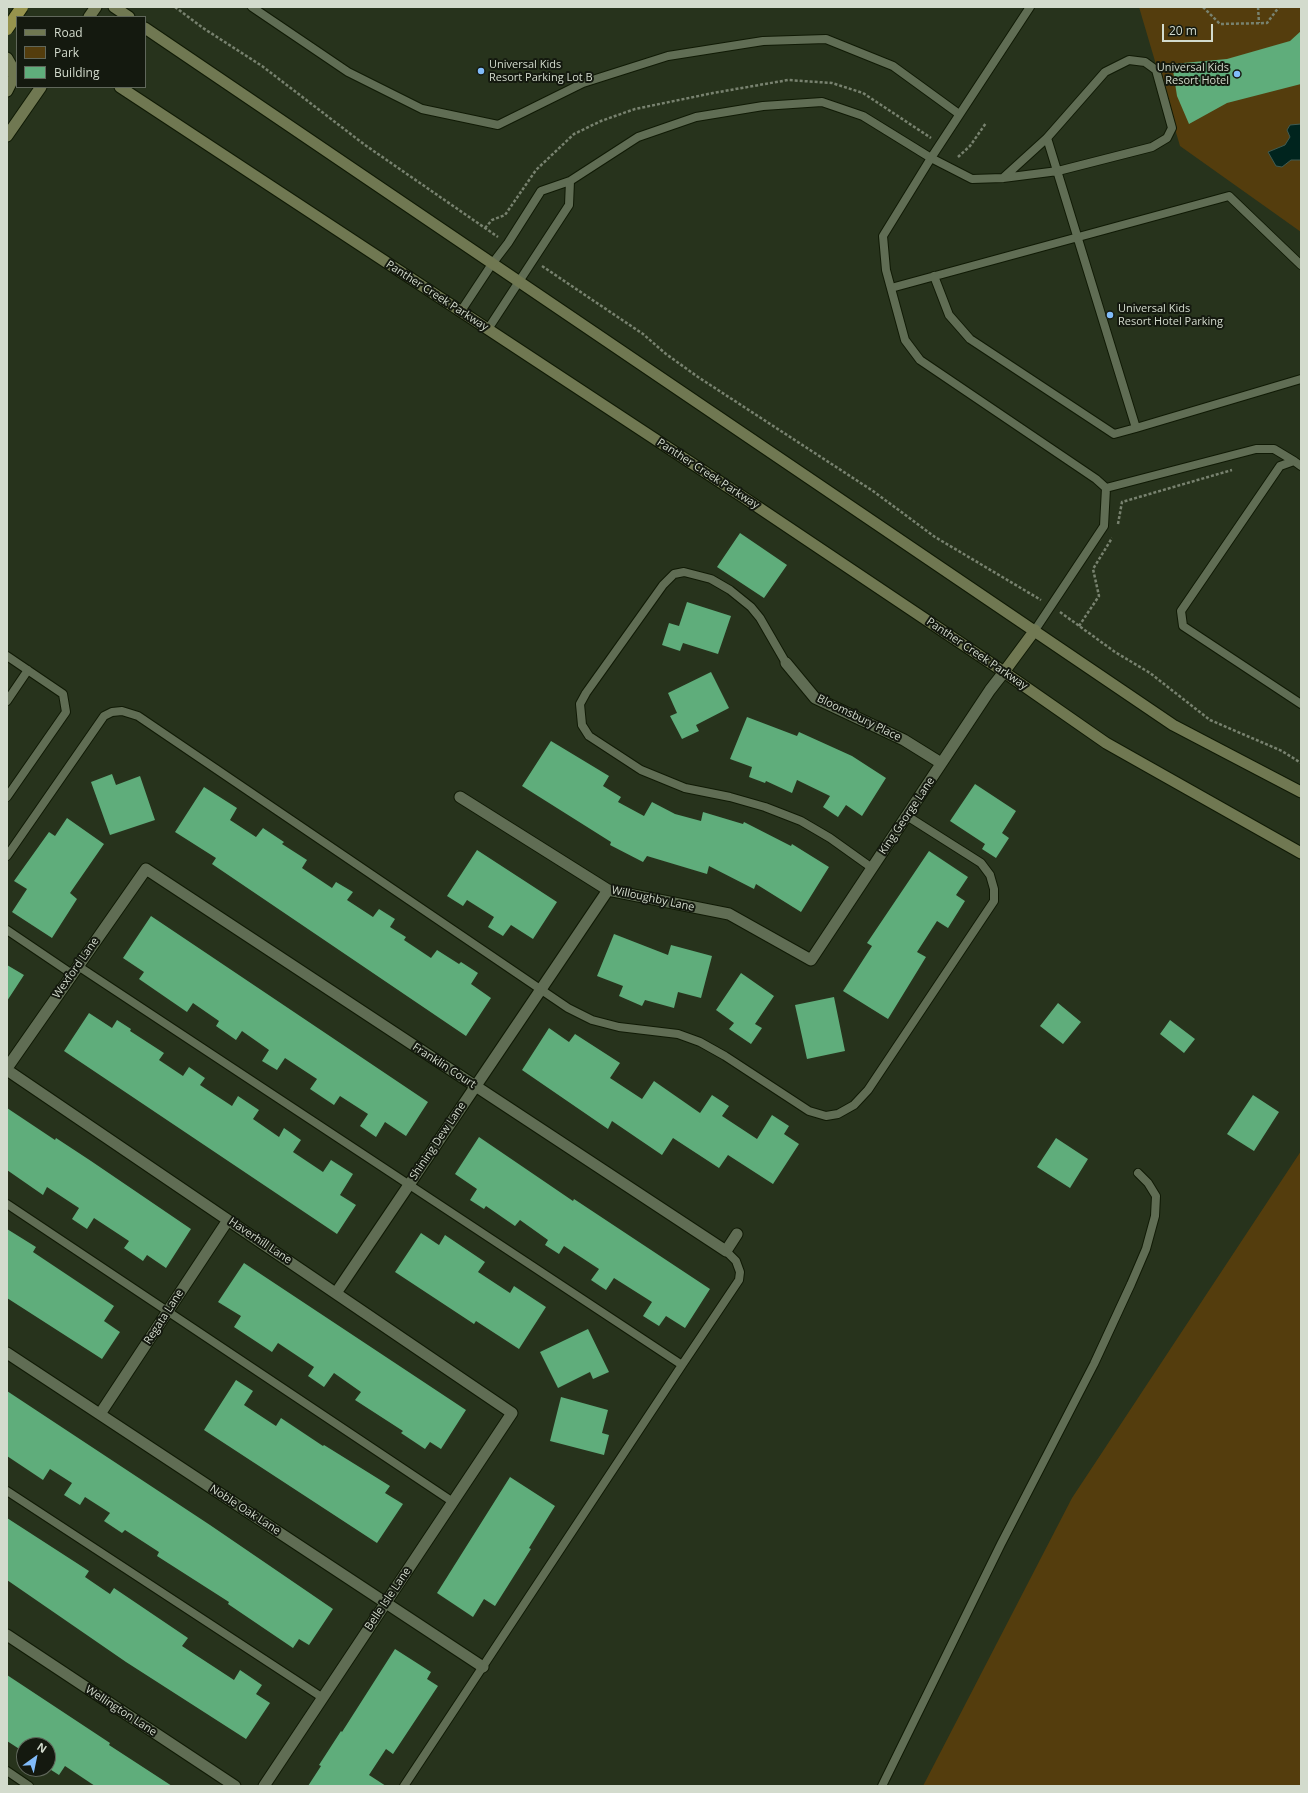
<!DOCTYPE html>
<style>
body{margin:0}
#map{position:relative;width:1308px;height:1793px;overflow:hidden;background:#27331c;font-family:"Open Sans",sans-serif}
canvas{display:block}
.frame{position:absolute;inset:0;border:8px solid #d3dbcd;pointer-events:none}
.legend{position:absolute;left:16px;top:16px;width:130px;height:72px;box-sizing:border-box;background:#14190f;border:1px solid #60675b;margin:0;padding:5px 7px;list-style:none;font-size:12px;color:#d3dbcd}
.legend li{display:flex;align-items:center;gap:8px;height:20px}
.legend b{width:20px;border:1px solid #60675b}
.north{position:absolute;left:16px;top:1737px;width:40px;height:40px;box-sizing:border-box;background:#14190f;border:1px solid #60675b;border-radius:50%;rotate:33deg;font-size:11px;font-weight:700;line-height:16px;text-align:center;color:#d3dbcd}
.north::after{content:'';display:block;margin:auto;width:14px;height:18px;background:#81bcfa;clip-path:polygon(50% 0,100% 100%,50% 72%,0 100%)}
.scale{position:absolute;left:1162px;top:24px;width:51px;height:18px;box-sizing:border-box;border:2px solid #d3dbcd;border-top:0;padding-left:5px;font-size:12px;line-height:14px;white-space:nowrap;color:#d3dbcd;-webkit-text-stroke:3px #14190f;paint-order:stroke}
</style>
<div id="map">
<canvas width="1308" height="1793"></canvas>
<div class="frame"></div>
<ul class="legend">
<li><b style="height:5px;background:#707852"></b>Road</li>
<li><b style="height:11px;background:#543d0d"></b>Park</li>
<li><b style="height:11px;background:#5fad7b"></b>Building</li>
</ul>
<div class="north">N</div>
<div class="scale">20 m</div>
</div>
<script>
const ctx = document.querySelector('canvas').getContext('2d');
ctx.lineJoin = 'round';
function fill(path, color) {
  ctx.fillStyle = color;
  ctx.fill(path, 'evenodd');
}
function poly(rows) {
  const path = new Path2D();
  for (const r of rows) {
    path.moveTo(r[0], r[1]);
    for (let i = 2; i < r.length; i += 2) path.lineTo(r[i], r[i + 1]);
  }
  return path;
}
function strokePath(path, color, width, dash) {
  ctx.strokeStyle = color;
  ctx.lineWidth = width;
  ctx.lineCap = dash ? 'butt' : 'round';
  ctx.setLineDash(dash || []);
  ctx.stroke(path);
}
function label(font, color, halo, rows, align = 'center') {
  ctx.font = font + ' "Open Sans",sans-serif';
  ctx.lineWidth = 4;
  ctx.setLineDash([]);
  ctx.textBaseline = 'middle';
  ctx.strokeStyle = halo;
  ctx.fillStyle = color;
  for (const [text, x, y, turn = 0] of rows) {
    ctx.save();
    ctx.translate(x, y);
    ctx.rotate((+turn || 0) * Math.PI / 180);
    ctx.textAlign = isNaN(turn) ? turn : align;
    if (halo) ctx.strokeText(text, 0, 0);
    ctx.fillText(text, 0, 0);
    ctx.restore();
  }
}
const green = poly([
 [1139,7,1301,7,1301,232,1180,146],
 [1301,1151,1301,1786,923,1786,1072,1498]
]);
const water = poly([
 [1301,124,1301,160,1291,160,1282,167,1276,166,1268,152,1285,145,1290,137,1287,130,1290,125,1301,124]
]);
const building = poly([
 [1301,31,1301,84,1227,103,1189,124,1177,96,1172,64,1227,59,1290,41],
 [740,533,787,565,764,598,717,567],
 [687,602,731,616,718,654,683,643,680,651,662,645,669,623,679,626],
 [711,672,729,708,696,725,699,731,682,739,670,716,677,713,668,693],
 [747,717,797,736,799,732,852,756,886,778,862,816,846,805,838,817,823,807,830,796,797,780,792,793,766,781,765,783,749,777,752,767,730,759],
 [551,741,609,776,603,786,621,797,618,802,644,816,652,802,675,814,701,821,703,812,743,824,744,822,791,846,792,844,829,867,801,912,756,884,754,889,709,866,707,874,647,856,643,862,610,845,611,842,522,786],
 [112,774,116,785,140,776,155,820,110,835,91,782],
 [975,784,1016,811,1002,833,1009,838,996,858,982,849,985,844,950,821],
 [204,787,237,808,230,820,256,837,263,828,284,842,282,844,307,860,302,868,332,888,336,882,353,892,347,900,373,917,379,909,395,919,390,927,406,937,404,940,431,958,437,950,459,964,461,962,478,973,471,984,491,998,466,1036,212,864,216,858,175,832],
 [67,818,104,844,70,893,77,899,52,938,12,912,27,889,14,881,49,832,55,836],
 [477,850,557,902,533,939,511,925,503,936,488,927,494,917,467,900,463,906,447,896],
 [929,851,968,877,956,895,965,901,948,928,937,921,917,952,926,957,888,1019,843,991,872,946,867,943],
 [151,916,428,1102,406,1136,385,1122,376,1137,360,1126,368,1114,340,1096,334,1105,310,1089,317,1079,285,1058,277,1070,262,1061,269,1050,242,1031,236,1040,216,1026,219,1021,193,1003,187,1012,139,979,144,972,123,958],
 [614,934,668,955,671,945,712,956,701,998,678,992,674,1008,645,1000,642,1006,619,996,623,986,597,976],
 [7,965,24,975,7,1001],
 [741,973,774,996,755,1024,762,1028,751,1044,729,1029,734,1023,716,1010],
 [834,997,845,1051,807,1059,795,1005],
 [1058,1003,1081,1022,1063,1044,1040,1026],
 [89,1013,112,1028,117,1020,131,1029,130,1031,164,1053,159,1060,183,1076,189,1067,205,1078,200,1085,232,1106,238,1096,259,1110,253,1119,279,1137,284,1128,301,1140,293,1152,323,1172,331,1160,353,1174,340,1195,356,1205,337,1234,64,1051],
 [1170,1020,1195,1039,1184,1053,1160,1034],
 [549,1028,569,1042,575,1034,620,1063,610,1078,642,1099,654,1081,700,1113,712,1095,729,1106,722,1116,757,1139,772,1115,789,1126,784,1134,799,1144,773,1184,728,1155,719,1168,673,1138,662,1155,612,1121,608,1129,522,1070],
 [1253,1095,1279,1112,1254,1151,1227,1134],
 [7,1108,55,1140,56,1138,91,1161,191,1229,166,1268,147,1255,143,1261,124,1248,129,1241,94,1218,87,1229,72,1219,79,1208,47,1187,43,1195,7,1170],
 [479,1137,573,1201,574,1199,710,1289,685,1328,666,1316,659,1326,643,1316,652,1302,614,1278,606,1290,591,1280,599,1269,564,1246,559,1254,545,1245,548,1240,520,1220,515,1226,486,1206,484,1209,470,1200,477,1189,455,1174],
 [1056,1138,1088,1159,1070,1188,1037,1167],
 [7,1229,36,1247,33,1252,114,1306,104,1321,120,1332,102,1359,7,1298],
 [421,1233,439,1245,445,1235,485,1262,478,1272,510,1293,514,1286,546,1307,519,1349,476,1321,474,1324,395,1272],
 [244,1263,466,1410,441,1449,430,1442,425,1449,401,1433,403,1431,355,1400,361,1392,334,1373,324,1387,308,1376,314,1367,278,1343,272,1352,234,1327,241,1316,218,1302],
 [588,1329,609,1372,593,1379,590,1372,558,1388,540,1352],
 [236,1380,253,1391,244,1405,276,1426,281,1418,323,1446,324,1445,390,1486,385,1493,403,1504,377,1543,204,1430],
 [7,1391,210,1525,333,1609,309,1645,299,1639,293,1648,228,1604,229,1602,157,1556,159,1552,125,1530,122,1533,104,1521,110,1513,85,1497,80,1505,64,1495,72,1483,50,1469,43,1480,7,1456],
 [561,1397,608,1410,602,1433,609,1435,604,1455,550,1441],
 [510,1477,555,1506,529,1548,531,1549,495,1606,484,1599,473,1617,437,1593],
 [7,1518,89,1571,85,1577,110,1594,114,1588,188,1638,182,1646,234,1680,240,1670,262,1685,256,1694,270,1703,246,1739,126,1662,7,1580],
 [395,1649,431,1672,427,1679,438,1686,393,1754,386,1749,369,1775,386,1786,308,1786,321,1766,319,1765,341,1731,342,1732],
 [7,1675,110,1743,109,1745,172,1786,95,1786,65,1766,59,1775,48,1768,48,1745,24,1745,24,1752,7,1741]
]);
const path = poly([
 [175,7,203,28,262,66,365,145,498,237],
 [1203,7,1220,24,1267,23,1279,7],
 [1258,7,1259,23],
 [958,157,970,146,986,123],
 [485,228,492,220,505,215,536,170,574,134,601,121,635,109,713,93,788,80,832,83,863,93,931,138],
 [542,266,643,334,666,354,698,377,873,491,935,537,1041,600],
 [1118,524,1122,502,1232,470],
 [1060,612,1115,652,1150,673,1210,720,1282,751,1301,763],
 [1079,626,1099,596,1093,569,1112,538]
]);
const service = poly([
 [252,7,348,72,422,109,498,125,583,83,668,56,763,41,826,39,893,66,959,114],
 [1047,138,1136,428,1301,379],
 [1003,178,1047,138,1105,72,1129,60,1145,62,1156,70,1172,128,1167,138,1152,147,1058,171,1003,178,972,179,931,158,1030,7],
 [570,181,638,137,696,117,763,106,822,102,863,116,931,158,883,236,886,270,905,340,920,360,1096,479,1106,488,1104,526,1035,630],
 [934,276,949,315,970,339,1114,434,1136,428],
 [891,288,1229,196,1301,265],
 [461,311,492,264,508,243,541,191,570,181,569,205,488,329],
 [1301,466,1294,461,1280,466,1181,611,1183,626,1301,704],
 [1106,488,1256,449,1274,449,1294,461],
 [7,656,63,694,66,712,7,797],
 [786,663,760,618,751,607,730,590,711,579,684,572,674,574,663,585,586,693,580,704,582,725,589,736,641,770,685,788,730,797,765,807,801,821,830,838,872,868],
 [7,701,28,670],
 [7,856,104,716,112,712,122,711,138,716,568,1008,592,1020,619,1027,678,1034,700,1042,725,1056,809,1111,826,1116,838,1114,854,1105,868,1090,994,901,994,889,990,875,981,863,907,816],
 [7,930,72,974],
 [78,966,682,1365,404,1786],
 [7,1204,453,1502],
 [682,1365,739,1280,740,1272,736,1261,726,1251],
 [7,1491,323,1698],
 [7,1771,29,1786],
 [882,1786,1001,1544,1094,1364,1131,1284,1146,1249,1155,1216,1156,1196,1148,1183,1138,1173]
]);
const minor = poly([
 [786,663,815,698,904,740,941,763],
 [460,797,608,890,729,914,811,960,990,690,1004,672],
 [7,1068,146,869,726,1251,737,1234],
 [7,1070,512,1413,264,1786],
 [336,1293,608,890],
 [7,1353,483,1667],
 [100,1414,228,1220],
 [7,1635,235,1786]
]);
const secondary = poly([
 [114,7,129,17],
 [89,17,96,7],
 [145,28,1173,725,1301,792],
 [7,58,11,65,14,77,7,91],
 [120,87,743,497,1004,672,1106,743,1301,853],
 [7,136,41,87],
 [1004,672,1035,630]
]);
const motorwayBridge = poly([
 [7,29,22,7]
]);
const markers = [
 [481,71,4,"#81bcfa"],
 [1237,74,4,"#81bcfa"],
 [1110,315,4,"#81bcfa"]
];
const poiNames = [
 ["Universal Kids",489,65],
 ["Resort Parking Lot B",489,78],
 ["Universal Kids",1229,68,"right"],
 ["Resort Hotel",1229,81,"right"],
 ["Universal Kids",1118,309],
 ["Resort Hotel Parking",1118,322]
];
const streetNames = [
 ["Panther Creek Parkway",437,296,33],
 ["Panther Creek Parkway",708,474,33],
 ["Panther Creek Parkway",977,654,34],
 ["Bloomsbury Place",859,718,26],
 ["King George Lane",907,816,-56],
 ["Willoughby Lane",653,899,12],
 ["Wexford Lane",76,968,-55],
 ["Franklin Court",444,1066,33],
 ["Shining Dew Lane",438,1141,-56],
 ["Haverhill Lane",260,1241,34],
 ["Regata Lane",164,1317,-57],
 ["Noble Oak Lane",245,1510,33],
 ["Belle Isle Lane",388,1599,-56],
 ["Wellington Lane",121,1711,33]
];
fill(green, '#543d0d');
fill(water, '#00241e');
strokePath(water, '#3f5b52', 1);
fill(building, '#5fad7b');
strokePath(service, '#101a05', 10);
strokePath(minor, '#101a05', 13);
strokePath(secondary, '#101a05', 13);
strokePath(path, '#78826f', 2.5, [3, 2]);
strokePath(service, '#606d54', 8);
strokePath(minor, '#606d54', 11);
strokePath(secondary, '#707852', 11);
strokePath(motorwayBridge, '#101a05', 14, []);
strokePath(motorwayBridge, '#96934d', 12);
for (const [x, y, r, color] of markers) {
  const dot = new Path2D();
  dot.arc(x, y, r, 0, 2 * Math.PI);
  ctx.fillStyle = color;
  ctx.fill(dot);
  strokePath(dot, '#14190f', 1.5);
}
label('11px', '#d3dbcd', '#14190f', poiNames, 'left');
label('11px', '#d3dbcd', '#14190f', streetNames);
</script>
